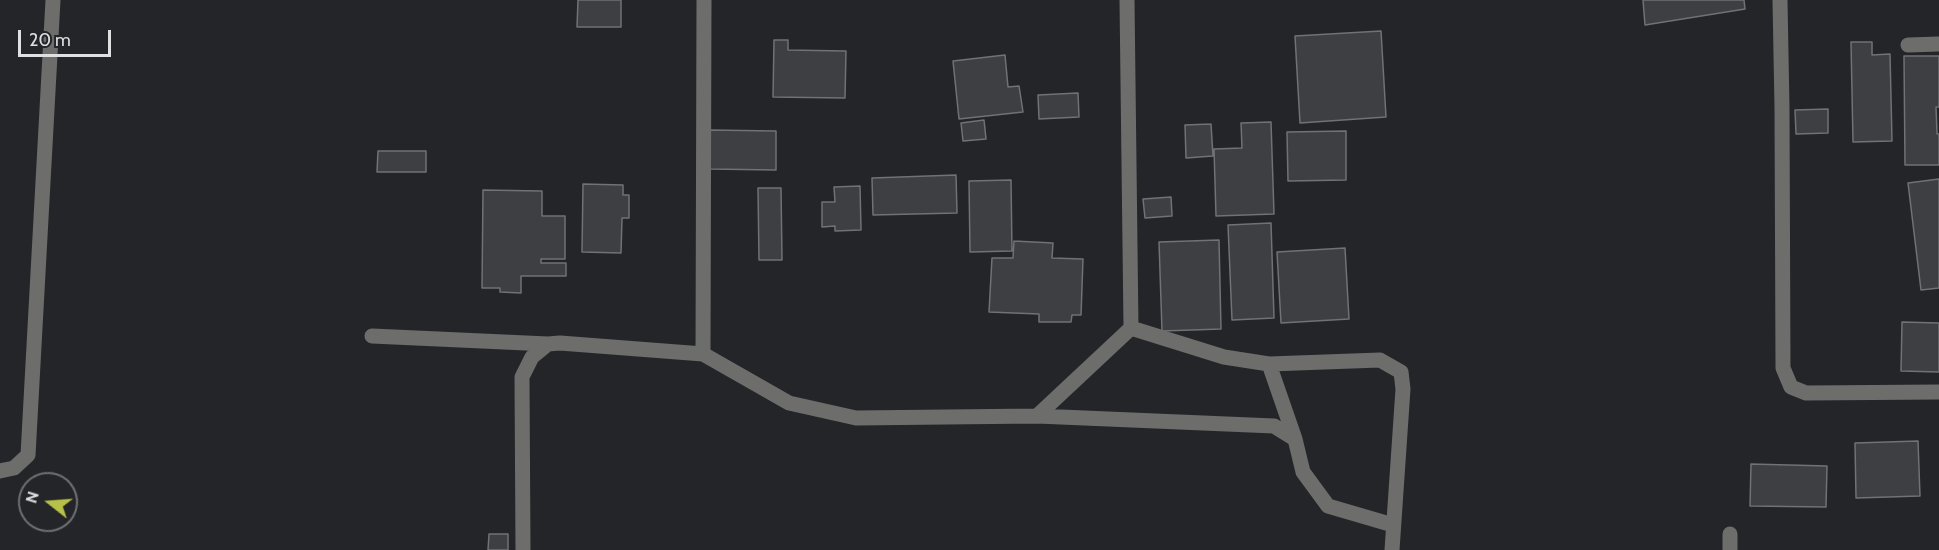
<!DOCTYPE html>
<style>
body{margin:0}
#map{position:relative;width:1939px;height:550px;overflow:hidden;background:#232528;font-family:Cabin,sans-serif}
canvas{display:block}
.north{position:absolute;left:18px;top:472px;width:60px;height:60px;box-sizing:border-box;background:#232528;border:2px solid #6e7072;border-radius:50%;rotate:287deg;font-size:16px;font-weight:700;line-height:24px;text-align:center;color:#dee0e2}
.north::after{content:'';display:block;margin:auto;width:21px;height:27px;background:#b7c148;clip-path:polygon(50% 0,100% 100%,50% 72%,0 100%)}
.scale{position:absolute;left:18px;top:30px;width:93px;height:27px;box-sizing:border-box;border:3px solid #dee0e2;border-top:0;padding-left:8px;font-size:18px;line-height:21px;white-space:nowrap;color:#dee0e2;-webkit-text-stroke:4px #232528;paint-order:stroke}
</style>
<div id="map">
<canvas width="1939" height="550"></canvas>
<div class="north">N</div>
<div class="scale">20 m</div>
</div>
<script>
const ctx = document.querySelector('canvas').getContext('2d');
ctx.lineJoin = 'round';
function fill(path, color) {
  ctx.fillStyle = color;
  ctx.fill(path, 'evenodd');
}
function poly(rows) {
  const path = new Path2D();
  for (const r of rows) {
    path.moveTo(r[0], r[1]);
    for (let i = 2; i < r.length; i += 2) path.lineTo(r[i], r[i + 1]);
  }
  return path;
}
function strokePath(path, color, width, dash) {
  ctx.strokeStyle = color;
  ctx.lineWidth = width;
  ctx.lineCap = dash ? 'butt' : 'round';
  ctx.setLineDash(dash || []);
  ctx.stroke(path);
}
const building = poly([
 [578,0,621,0,621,27,577,27,578,0],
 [1643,0,1744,0,1745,9,1645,25,1643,0],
 [1381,31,1386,117,1300,123,1295,36,1381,31],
 [774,40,788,40,788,50,846,51,845,98,773,97,774,40],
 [1851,42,1872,42,1872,55,1890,54,1892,141,1853,142,1851,42],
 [1005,55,1008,87,1019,86,1023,112,959,119,953,61,1005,55],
 [1904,56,1939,56,1939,107,1936,107,1937,134,1939,134,1939,165,1905,165,1904,56],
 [1078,93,1079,117,1039,119,1038,95,1078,93],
 [1828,109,1828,133,1796,134,1795,110,1828,109],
 [984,120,986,139,963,141,961,123,984,120],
 [1271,122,1274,214,1216,216,1214,149,1242,148,1241,123,1271,122],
 [1211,124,1213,156,1186,158,1185,125,1211,124],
 [710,130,776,131,776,170,710,169,710,130],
 [1346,131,1346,180,1288,181,1287,132,1346,131],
 [378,151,426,151,426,172,377,172,378,151],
 [956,175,957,213,873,215,872,178,956,175],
 [1939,179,1939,288,1921,290,1908,183,1939,179],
 [1011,180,1012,251,970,252,969,181,1011,180],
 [583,184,623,185,623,195,629,195,629,218,622,218,621,253,582,252,583,184],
 [860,186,861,230,835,231,835,226,822,227,822,202,835,202,834,187,860,186],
 [758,188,781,188,782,260,759,260,758,188],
 [483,190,542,191,542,216,565,216,565,259,541,259,541,263,566,263,566,276,521,276,521,293,500,292,500,288,482,288,483,190],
 [1171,197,1172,216,1145,218,1143,199,1171,197],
 [1271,223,1274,318,1232,320,1228,225,1271,223],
 [1219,240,1221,329,1162,331,1159,242,1219,240],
 [1014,241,1053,243,1052,258,1083,259,1081,315,1072,315,1071,322,1039,322,1039,314,989,312,992,258,1013,258,1014,241],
 [1345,248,1349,319,1281,323,1277,252,1345,248],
 [1902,322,1939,323,1939,372,1901,371,1902,322],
 [1918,441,1920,496,1856,498,1855,443,1918,441],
 [1751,464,1827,466,1826,507,1750,506,1751,464],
 [489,534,508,534,508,550,488,550,489,534]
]);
const minor = poly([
 [1780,0,1782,108,1783,368,1791,387,1806,393,1939,392],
 [1908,45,1939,44],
 [1131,328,1224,357,1269,364,1380,360,1401,372,1403,389,1392,550],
 [372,336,548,344,560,343,703,354,789,403,856,418,1037,416,1274,426,1295,439,1303,472,1328,506,1393,525],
 [703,354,704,0],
 [1269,364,1295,439],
 [1037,416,1131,328,1127,0],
 [0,471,14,468,28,455,53,0],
 [523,550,522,377,532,357,548,344],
 [1730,550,1730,534]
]);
fill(building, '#3d3f42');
strokePath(building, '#707276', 1.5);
strokePath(minor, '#6d6d6b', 15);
</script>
